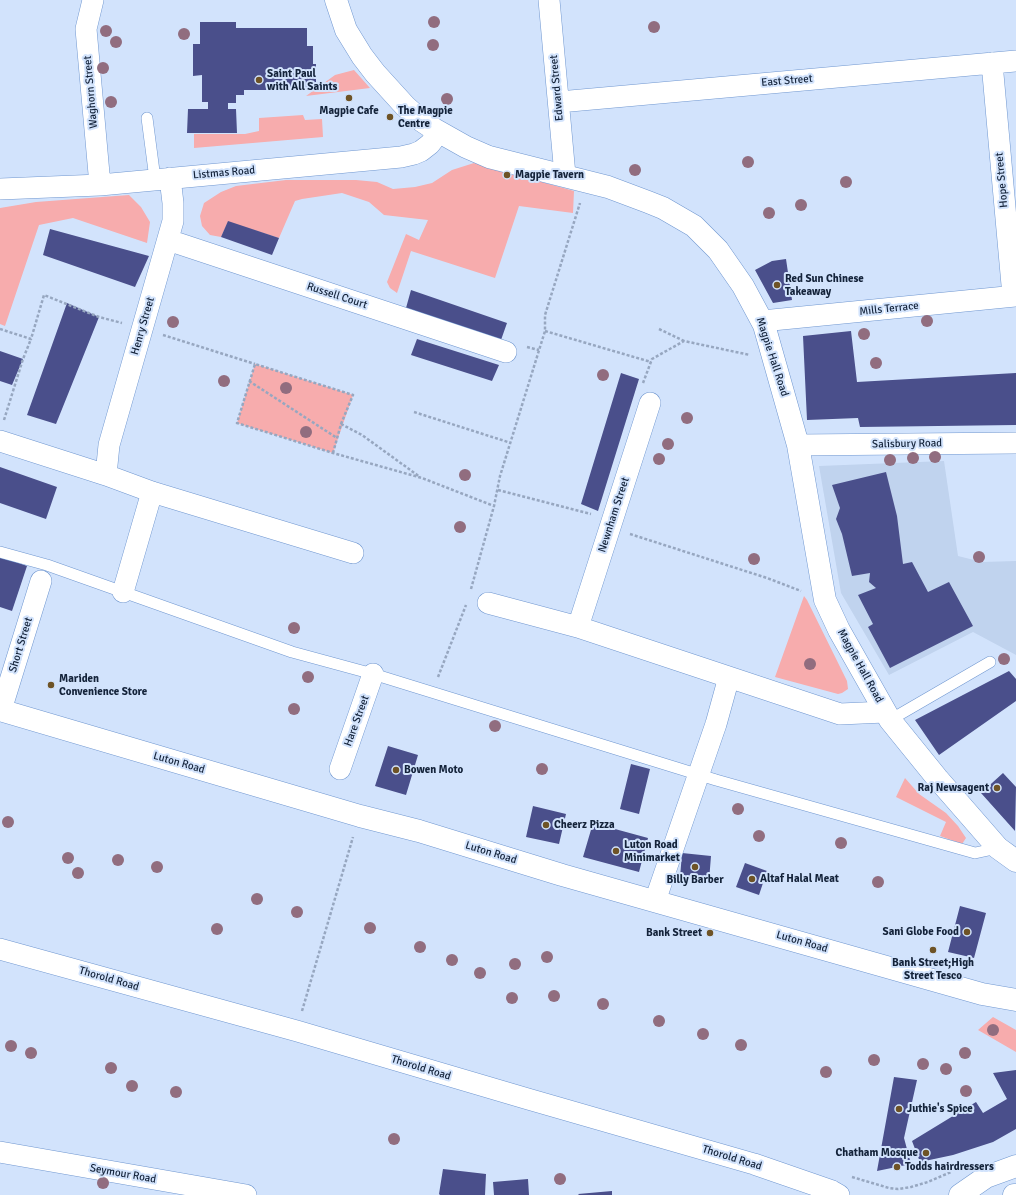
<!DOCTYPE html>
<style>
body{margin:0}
canvas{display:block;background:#d2e3fc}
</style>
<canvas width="1016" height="1195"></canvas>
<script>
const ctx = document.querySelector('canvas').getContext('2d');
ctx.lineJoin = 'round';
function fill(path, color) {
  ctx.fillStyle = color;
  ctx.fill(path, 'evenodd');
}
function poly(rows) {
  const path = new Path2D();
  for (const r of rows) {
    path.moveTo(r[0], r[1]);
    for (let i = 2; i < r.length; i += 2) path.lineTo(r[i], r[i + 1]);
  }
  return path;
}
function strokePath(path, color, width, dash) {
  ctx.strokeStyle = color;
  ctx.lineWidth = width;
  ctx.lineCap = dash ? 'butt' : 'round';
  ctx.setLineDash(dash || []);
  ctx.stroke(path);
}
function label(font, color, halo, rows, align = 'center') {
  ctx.font = font + ' Signika,sans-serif';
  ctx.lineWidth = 4;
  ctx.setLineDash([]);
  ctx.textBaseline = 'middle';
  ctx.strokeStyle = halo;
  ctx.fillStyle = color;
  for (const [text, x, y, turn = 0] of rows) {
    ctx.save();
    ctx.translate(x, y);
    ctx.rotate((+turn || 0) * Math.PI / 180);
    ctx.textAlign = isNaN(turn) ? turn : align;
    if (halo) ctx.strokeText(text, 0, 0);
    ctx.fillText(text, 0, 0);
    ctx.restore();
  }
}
const built = poly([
 [944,461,958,556,982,562,1016,561,1016,655,973,632,889,675,841,593,819,466]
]);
const green = poly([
 [354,70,370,88,306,96,335,75],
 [303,115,305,120,322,119,323,137,194,148,194,134,245,134,259,131,259,118],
 [474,163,574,191,573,213,519,206,495,278,411,251,397,293,390,288,387,282,406,234,419,240,428,220,384,215,369,202,342,193,302,199,295,201,279,238,228,222,221,237,210,235,202,226,200,216,204,203,221,192,236,186,286,180,356,180,377,182,393,189,415,187,432,183,452,170],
 [129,195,141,207,150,222,147,243,73,218,39,225,5,326,0,324,0,208,36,202],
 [255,364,353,395,333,453,237,423],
 [804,596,807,600,847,681,848,689,842,693,838,694,775,677],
 [905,778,919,794,946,813,958,826,966,838,962,844,940,836,946,822,896,797],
 [993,1017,1016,1030,1016,1052,978,1030]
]);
const building = poly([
 [200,22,236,22,236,28,307,28,307,46,313,46,313,64,316,64,316,84,311,84,311,88,298,88,298,90,244,90,244,95,236,95,236,103,228,103,228,109,236,109,237,133,187,133,188,109,208,109,208,102,202,102,202,75,193,76,193,44,200,44],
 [228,221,279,238,272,255,221,237],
 [50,229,149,256,135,287,43,255],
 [786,259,792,300,773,303,755,270,772,261],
 [411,290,507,323,501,340,406,308],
 [67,303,99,317,56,424,27,415],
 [851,331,857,382,1016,373,1016,425,860,427,858,418,807,420,803,336],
 [417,339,499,365,492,381,411,355],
 [0,351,23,359,12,385,0,381],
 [621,373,639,379,598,511,581,504],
 [0,467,57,487,46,519,0,503],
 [886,472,897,516,903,564,912,562,928,592,949,582,973,626,890,668,868,627,873,624,858,595,876,588,869,582,870,573,852,576,842,534,836,519,840,508,832,485],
 [0,556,27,566,12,611,0,607],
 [1009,671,1016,679,1016,701,939,755,915,720],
 [388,746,418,755,406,795,375,786],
 [631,764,650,769,639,814,620,809],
 [1003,773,1016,787,1015,831,981,793],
 [533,806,566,814,559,844,526,837],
 [593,823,648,838,639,872,583,857],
 [682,853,711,856,709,881,680,878],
 [745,863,767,871,759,895,736,887],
 [960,906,986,913,974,958,948,952],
 [1016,1070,1016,1129,993,1142,953,1155,920,1162,912,1141,976,1102,983,1113,1007,1099,993,1073],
 [894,1077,917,1080,904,1138,911,1164,877,1171],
 [443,1169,486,1174,485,1195,440,1195,439,1194],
 [528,1179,529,1195,494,1195,493,1182],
 [612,1191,612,1195,579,1195,578,1194]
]);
const path = poly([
 [0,329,31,339,44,295,99,317,122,323],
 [659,329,684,341],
 [545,331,651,362],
 [163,335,255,364],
 [527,347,539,350],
 [249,381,337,438],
 [643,383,652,359,684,341,750,355],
 [414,412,511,443],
 [4,420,23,359,31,339],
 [341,424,362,435,420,477],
 [333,453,341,424,353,395,255,364,237,423,333,453,422,478,494,506],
 [498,490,591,514],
 [630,534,767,578,801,591],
 [471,589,494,506,500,476,545,331,545,315,580,203],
 [438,677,466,605],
 [302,1011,353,837],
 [852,1177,889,1188,898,1189,911,1187,928,1182,951,1172]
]);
const service = poly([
 [147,118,155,179],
 [0,552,47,565,292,652,373,674,716,780,975,853,998,848],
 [890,720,990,662]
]);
const minor = poly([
 [93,0,86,29,100,185],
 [549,0,565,175],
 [992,63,1013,296],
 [559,102,1016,61],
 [0,189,100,185,401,157,414,154,421,151,430,144,439,132],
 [168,240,506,352],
 [762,321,1016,296],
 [0,441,106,475,152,492,353,553],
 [798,445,1016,443],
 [106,475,109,445,173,221,173,203,170,178],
 [123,592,152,492],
 [488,603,578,627,840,714,885,712],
 [578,627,650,403],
 [1,710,41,581],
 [340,769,373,674],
 [655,901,716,724,729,677],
 [0,949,297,1031,528,1099,754,1164,832,1191,839,1195],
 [0,1152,246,1195]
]);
const tertiary = poly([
 [336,0,346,30,362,56,375,73,405,106,422,121,434,129,466,147,489,157,608,187,648,202,663,208,694,226,718,250,743,286,764,325,798,445,825,600,839,630,890,720,937,778,998,848,1016,861],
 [0,710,360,816,419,831,562,875,982,994,1016,1000]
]);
const primary = poly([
 [960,1195,986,1177,1016,1166],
 [1014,1195,1016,1195]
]);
const trees = [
 [434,22],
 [654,27],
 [106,31],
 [184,34],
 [116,42],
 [433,45],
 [103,68],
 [447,99],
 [111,102],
 [748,162],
 [635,170],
 [846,182],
 [801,205],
 [769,213],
 [927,321],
 [173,322],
 [864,334],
 [876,363],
 [603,375],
 [224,381],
 [286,388],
 [687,418],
 [306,432],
 [668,444],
 [935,457],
 [913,458],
 [659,459],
 [890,460],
 [465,475],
 [460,527],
 [979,557],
 [754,559],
 [294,628],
 [1004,659],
 [810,664],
 [308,677],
 [294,709],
 [495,726],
 [542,769],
 [738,809],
 [8,822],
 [759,836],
 [841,843],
 [68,858],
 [118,860],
 [157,867],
 [78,873],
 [878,882],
 [257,899],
 [297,912],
 [370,928],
 [217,929],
 [420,947],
 [547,957],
 [452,960],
 [515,964],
 [480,973],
 [554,996],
 [512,998],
 [603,1004],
 [659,1021],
 [993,1030],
 [703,1034],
 [741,1045],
 [11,1046],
 [31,1053],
 [965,1053],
 [874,1060],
 [923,1064],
 [111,1068],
 [946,1069],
 [826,1072],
 [132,1086],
 [966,1091],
 [176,1092],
 [394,1139],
 [560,1179],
 [103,1183]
];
const markers = [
 [259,80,4,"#6e5326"],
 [349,98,4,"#6e5326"],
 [390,117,4,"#6e5326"],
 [507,175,4,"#6e5326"],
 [777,285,4,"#6e5326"],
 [51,685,4,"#6e5326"],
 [396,770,4,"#6e5326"],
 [997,788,4,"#6e5326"],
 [546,825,4,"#6e5326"],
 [616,851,4,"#6e5326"],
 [695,867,4,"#6e5326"],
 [752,879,4,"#6e5326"],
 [967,932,4,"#6e5326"],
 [710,933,4,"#6e5326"],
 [933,950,4,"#6e5326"],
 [899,1109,4,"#6e5326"],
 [926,1153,4,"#6e5326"],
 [897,1167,4,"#6e5326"]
];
const poiNames = [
 ["Saint Paul",267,74],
 ["with All Saints",267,87],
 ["Magpie Cafe",349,111,"center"],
 ["The Magpie",398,111],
 ["Centre",398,124],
 ["Magpie Tavern",515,175],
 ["Red Sun Chinese",785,279],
 ["Takeaway",785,292],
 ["Mariden",59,679],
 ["Convenience Store",59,692],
 ["Bowen Moto",404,770],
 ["Raj Newsagent",989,788,"right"],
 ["Cheerz Pizza",554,825],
 ["Luton Road",624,845],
 ["Minimarket",624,858],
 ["Altaf Halal Meat",760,879],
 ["Billy Barber",695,880,"center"],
 ["Sani Globe Food",959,932,"right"],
 ["Bank Street",702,933,"right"],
 ["Bank Street;High",933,963,"center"],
 ["Street Tesco",933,976,"center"],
 ["Juthie's Spice",907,1109],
 ["Chatham Mosque",918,1153,"right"],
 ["Todds hairdressers",905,1167]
];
const streetNames = [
 ["East Street",787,81,-5],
 ["Edward Street",557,88,-95],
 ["Waghorn Street",91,92,-95],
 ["Listmas Road",224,173,-5],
 ["Hope Street",1002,180,-95],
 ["Russell Court",337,296,18],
 ["Mills Terrace",889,309,-6],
 ["Henry Street",143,326,-74],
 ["Magpie Hall Road",772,357,72],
 ["Salisbury Road",907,444,-1],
 ["Newnham Street",614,515,-72],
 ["Short Street",21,645,-73],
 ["Magpie Hall Road",860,666,61],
 ["Hare Street",357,721,-70],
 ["Luton Road",179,763,16],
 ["Luton Road",491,853,17],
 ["Luton Road",802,942,16],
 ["Thorold Road",109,979,16],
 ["Thorold Road",421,1068,17],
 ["Thorold Road",732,1158,17],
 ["Seymour Road",123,1174,10]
];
fill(built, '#c0d3ee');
fill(green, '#f7acad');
fill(building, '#4a4f8b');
strokePath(service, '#7097d0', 12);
strokePath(minor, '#7097d0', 22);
strokePath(tertiary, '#7097d0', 23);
strokePath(primary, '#7097d0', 23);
strokePath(path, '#97a7c0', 2.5, [3, 2]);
strokePath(service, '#fff', 11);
strokePath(minor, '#fff', 21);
strokePath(tertiary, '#fff', 22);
strokePath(primary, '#fff', 22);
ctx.fillStyle = '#916d7f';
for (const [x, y] of trees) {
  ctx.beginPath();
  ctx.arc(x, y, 6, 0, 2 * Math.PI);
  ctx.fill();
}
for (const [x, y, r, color] of markers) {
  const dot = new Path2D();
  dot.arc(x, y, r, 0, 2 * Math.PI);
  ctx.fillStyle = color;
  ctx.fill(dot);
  strokePath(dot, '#d2e3fc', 1.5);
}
label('bold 11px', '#14233a', '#d2e3fc', poiNames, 'left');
label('11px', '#14233a', '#d2e3fc', streetNames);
</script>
